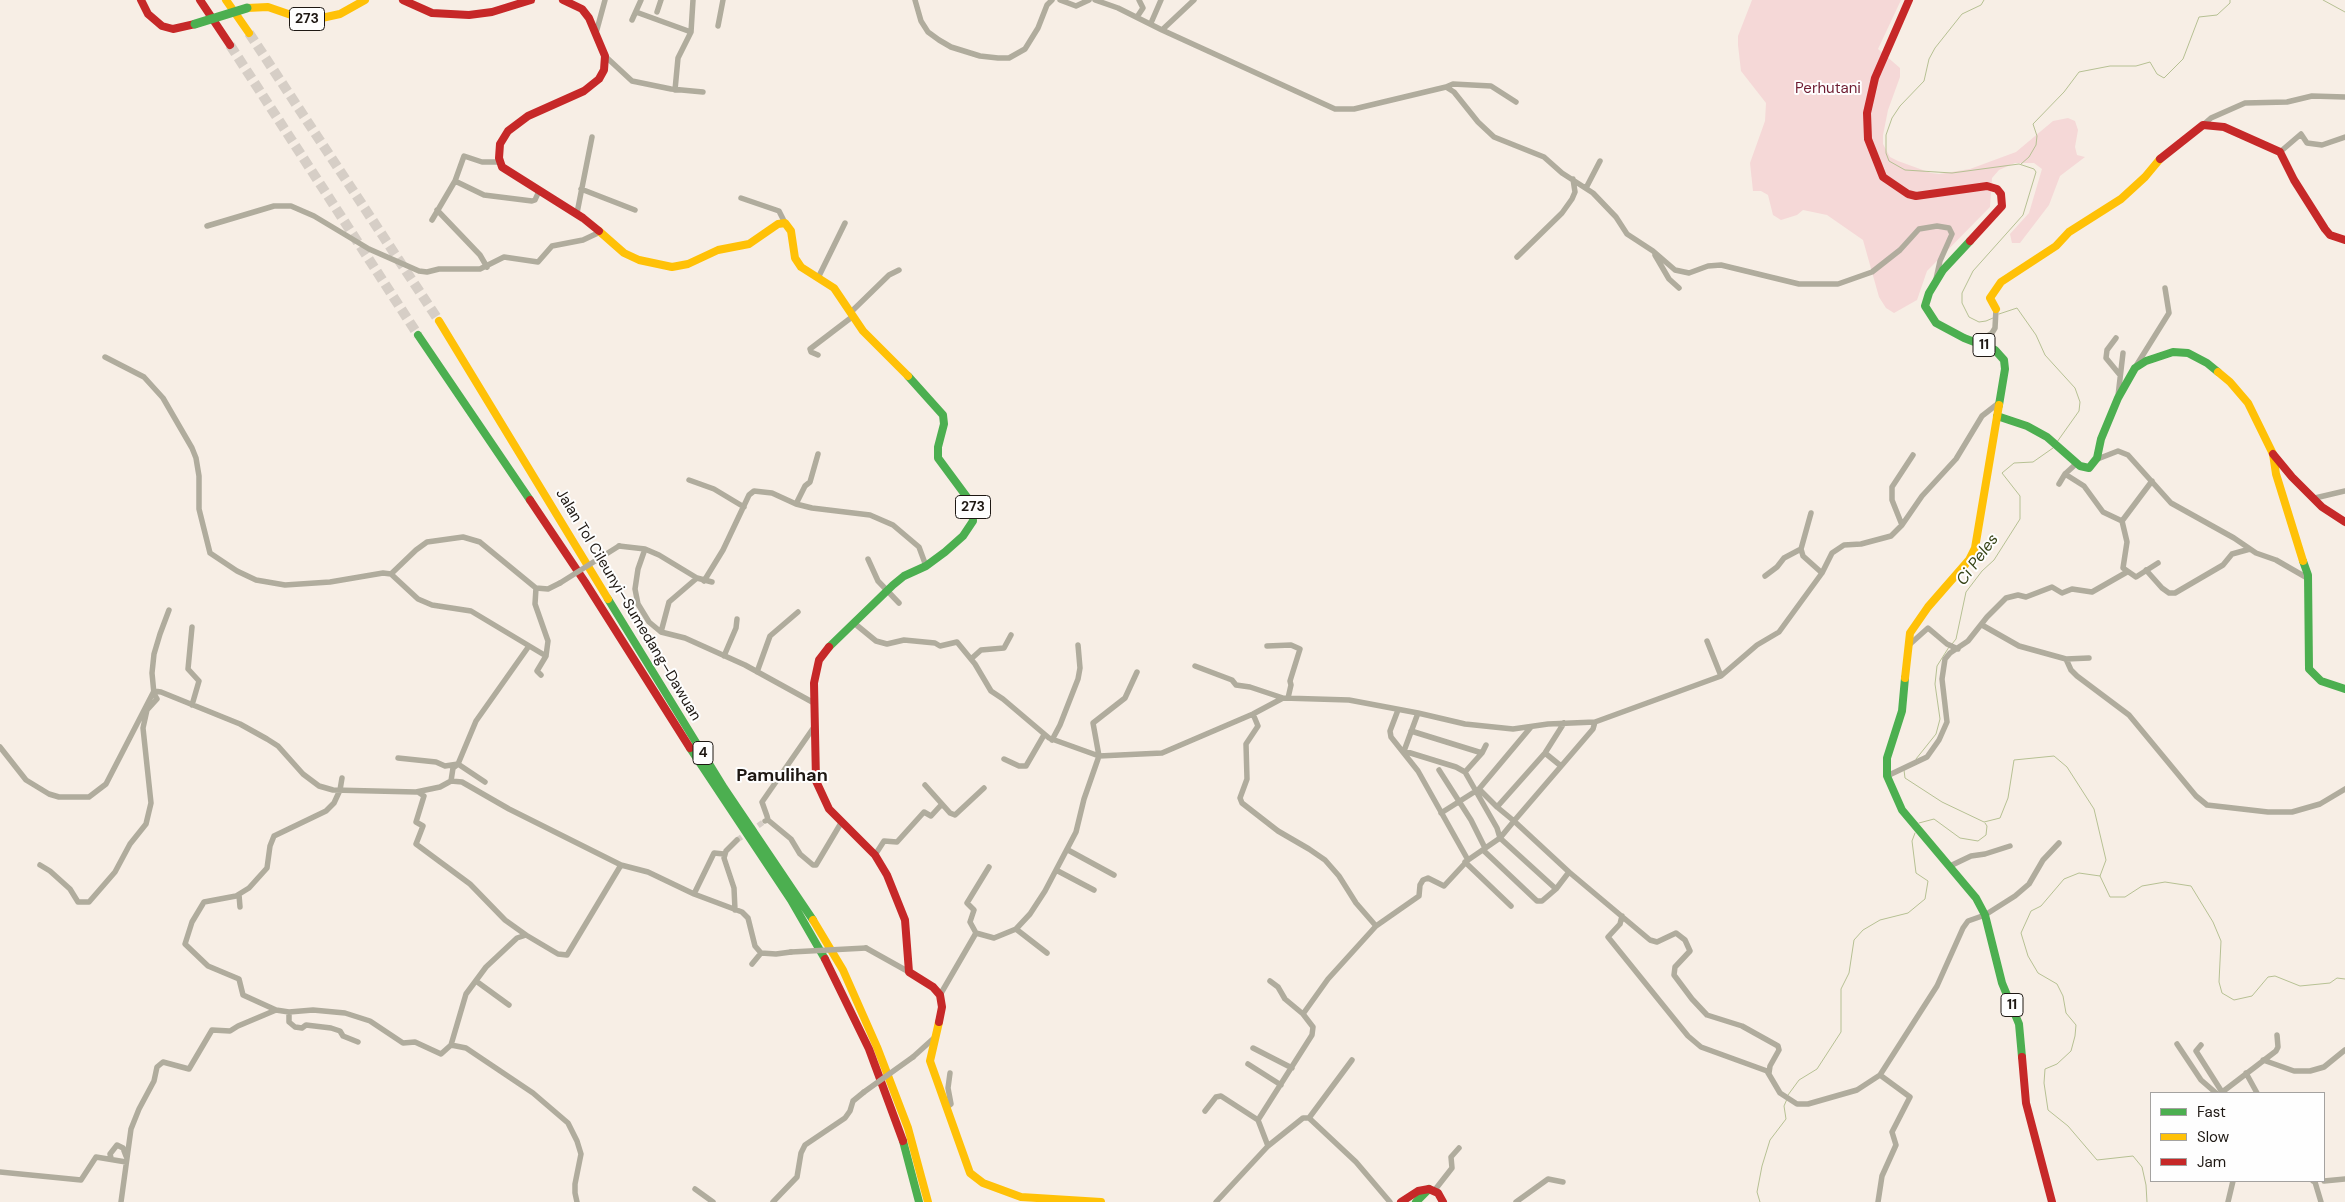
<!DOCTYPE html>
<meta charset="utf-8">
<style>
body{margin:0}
#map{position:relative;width:2345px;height:1202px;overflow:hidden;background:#f7eee5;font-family:"DM Sans",sans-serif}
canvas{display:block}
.legend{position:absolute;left:2150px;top:1092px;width:175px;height:90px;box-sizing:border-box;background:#fefefe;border:1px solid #a4a2a0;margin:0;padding:6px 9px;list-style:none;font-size:15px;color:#1e1813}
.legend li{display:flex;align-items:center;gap:10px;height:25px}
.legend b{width:25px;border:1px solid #a4a2a0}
</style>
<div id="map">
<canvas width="2345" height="1202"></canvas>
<ul class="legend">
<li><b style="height:6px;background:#4caf50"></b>Fast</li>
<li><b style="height:6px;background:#ffc107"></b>Slow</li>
<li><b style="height:6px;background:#c62828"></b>Jam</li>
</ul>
</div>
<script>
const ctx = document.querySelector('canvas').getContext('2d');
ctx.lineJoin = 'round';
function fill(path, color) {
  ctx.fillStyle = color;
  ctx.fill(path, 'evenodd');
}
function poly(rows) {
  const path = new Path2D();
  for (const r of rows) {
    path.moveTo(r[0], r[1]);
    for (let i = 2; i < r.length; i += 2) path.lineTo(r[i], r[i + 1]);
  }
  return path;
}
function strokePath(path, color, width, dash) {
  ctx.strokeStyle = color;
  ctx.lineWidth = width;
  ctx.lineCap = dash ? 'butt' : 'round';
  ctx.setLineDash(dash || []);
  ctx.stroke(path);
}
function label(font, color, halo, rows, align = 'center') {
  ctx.font = font + ' "DM Sans",sans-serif';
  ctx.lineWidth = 4;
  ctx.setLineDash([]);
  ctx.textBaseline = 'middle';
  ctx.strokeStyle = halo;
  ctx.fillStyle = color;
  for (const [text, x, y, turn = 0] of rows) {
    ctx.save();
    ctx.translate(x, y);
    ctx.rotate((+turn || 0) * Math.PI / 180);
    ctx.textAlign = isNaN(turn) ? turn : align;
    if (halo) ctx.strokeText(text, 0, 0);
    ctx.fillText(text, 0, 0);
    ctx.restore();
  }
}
const green = poly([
 [1752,0,1901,0,1878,49,1900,68,1900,77,1888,110,1883,135,1883,144,1890,157,1898,161,1931,173,1939,174,1970,169,2016,152,2053,121,2068,118,2075,121,2078,130,2075,147,2077,155,2085,157,2060,176,2049,205,2020,243,2012,243,2010,234,2029,213,2042,169,2034,163,2015,163,1999,170,1992,178,1990,207,1927,271,1917,300,1894,313,1886,308,1879,297,1863,240,1827,215,1803,210,1797,215,1781,220,1773,215,1768,195,1761,191,1753,191,1750,163,1765,121,1766,103,1741,71,1738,45,1738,36]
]);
const stream = poly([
 [1984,0,1981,5,1962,14,1935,48,1929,59,1924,81,1900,106,1892,118,1886,135,1886,153,1889,161,1905,170,1952,173,2019,164,2034,169,2036,172,2023,215,1973,271,1962,293,1962,303,1969,317,1979,322,1986,321,1993,318],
 [2323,0,2345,12],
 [2021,164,2029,157,2036,145,2037,136,2033,124,2064,92,2079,72,2110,66,2136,66,2150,62,2157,74,2164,78,2183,59,2199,17,2217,15,2230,3,2230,0],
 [1999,314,2017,308,2036,335,2045,355,2075,388,2080,402,2079,411,2057,442],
 [1952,644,1956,639,1966,592,1982,571,1994,560,2020,519,2020,496,2002,473,2014,463,2033,462,2053,448],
 [1916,759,1936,734,1940,719,1935,684,1937,666,1949,647],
 [1904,770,1905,778,1942,802,1984,822,2000,818,2008,798,2014,760,2054,756,2067,767,2094,809,2106,860,2100,876,2079,873,2064,879,2041,906,2031,911,2021,933,2028,956,2038,973,2057,984,2063,996,2066,1013,2076,1025,2075,1036,2071,1051,2057,1064,2045,1069,2044,1083,2048,1110,2068,1126,2097,1160,2133,1156,2142,1167,2146,1185,2147,1202],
 [1919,823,1934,819,1960,838,1978,841,1986,835,1987,826,1985,823],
 [2100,876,2110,897,2125,897,2142,886,2165,882,2191,886,2213,922,2221,941,2219,982,2222,993,2234,1000,2252,996,2268,977,2275,976,2300,986,2330,983,2337,978,2345,979],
 [1788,1095,1799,1080,1817,1069,1841,1032,1841,989,1849,973,1854,940,1863,930,1880,920,1908,913,1925,899,1928,881,1916,873,1912,841,1915,833],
 [1760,1202,1757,1192,1762,1166,1770,1140,1786,1119,1784,1106,1787,1099]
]);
const streetTunnel = poly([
 [737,840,765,821]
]);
const highwayTunnel = poly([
 [249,33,439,321],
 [230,45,418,335]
]);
const street = poly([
 [915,0,921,21,928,32,939,40,951,47,980,56,998,58,1009,58,1025,49,1038,28,1047,5,1052,0],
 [1060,0,1076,6,1089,0],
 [1095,0,1118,8,1162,30,1194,0],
 [636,12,691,32],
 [657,12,661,0],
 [1137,17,1143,8,1139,0],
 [632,20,641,0],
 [1151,23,1161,0],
 [718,26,723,0],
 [1162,30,1335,109,1354,109,1446,87,1454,92,1478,122,1494,137,1544,157,1562,173,1593,193,1616,217,1627,234,1653,251,1675,270,1689,273,1708,266,1721,265,1799,284,1838,284,1872,272,1900,250,1919,229,1937,226,1949,228,1952,234,1940,261,1936,279],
 [596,33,605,0],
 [605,56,632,81,671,89,703,92],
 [1446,87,1453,84,1491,86,1516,102],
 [675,90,678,58,691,32,693,0],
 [2203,125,2211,118,2245,103,2287,102,2312,96,2345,97],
 [2280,152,2301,134,2307,143,2322,145,2345,137],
 [455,181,464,156,482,162,500,162],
 [1586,188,1600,161],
 [581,189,635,210],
 [741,198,779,211,785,223],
 [437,210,480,255,487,267],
 [577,213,592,137],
 [432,220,455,181,484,195,532,201,535,200,539,191],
 [207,226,274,206,291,206,314,216,369,249,419,271,427,272,439,269,480,269,504,257,538,262,552,246,583,240,600,232],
 [1655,255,1669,279,1679,288],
 [1517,257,1562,213,1572,199,1575,192,1573,179],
 [818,278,845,223],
 [850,313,889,275,899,270],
 [2116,338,2107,350,2106,358,2120,375],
 [1976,343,1992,333,1995,328,1996,309],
 [818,355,811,352,810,349,852,317],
 [105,357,144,377,163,398,192,448,196,458,199,476,199,509,210,553,237,571,256,580,285,585,330,582,383,573,391,574,416,550,427,542,463,537,480,542,536,588,548,589,560,583],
 [2136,366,2169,313,2165,288],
 [2118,396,2123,353],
 [2095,460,2118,451,2128,455,2171,503,2234,538,2256,553,2276,560,2309,579],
 [2065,474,2084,486,2103,512,2122,521],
 [689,480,714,489,744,507],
 [2152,481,2122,521,2127,542,2123,568,2136,577,2158,563],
 [2059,484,2065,474,2077,463],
 [2315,498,2345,491],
 [796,504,805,486,810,482,818,454],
 [1811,513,1801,549,1803,556,1822,573],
 [1902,525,1892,500,1892,487,1913,455],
 [619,546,645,549,659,555,697,578,712,582],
 [645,549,638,569,635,589,638,604,649,622,661,632,685,638,745,665,814,703],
 [868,559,878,581,899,603],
 [2146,570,2162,588,2169,593,2175,593,2223,565,2232,554,2250,549],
 [391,574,418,599,432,605,471,611,546,656,548,641,535,604,536,588],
 [1765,576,1777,567,1784,558,1801,549],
 [704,581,723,550,749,495,754,491,772,493,796,504,812,508,870,515,893,525,919,547,926,566],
 [854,623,876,641,887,644,904,640,935,643,940,646,957,642,975,664,991,691,1003,699,1049,738,1099,756,1162,753,1253,714,1283,698,1349,700,1418,713,1465,724,1513,729,1548,724,1595,722,1721,676,1757,645,1779,632,1822,573,1832,553,1844,545,1861,544,1891,536,1902,525,1922,496,1956,459,1982,416,2000,402],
 [1982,625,2019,646,2066,659,2089,658],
 [192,627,188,669,199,681,192,705],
 [661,632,669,602,697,578],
 [1707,641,1721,676],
 [1909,645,1928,628,1947,644,1958,649],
 [1267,646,1291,645,1300,649,1290,681,1291,685,1288,698],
 [724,656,736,628,737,619],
 [971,659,981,650,1004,648,1011,635],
 [2066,659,2071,670,2077,676,2129,715,2196,796,2207,805,2268,812,2292,812,2320,804,2345,789],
 [1195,666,1232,680,1236,685,1250,687,1283,698],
 [757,672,770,636,798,612],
 [541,675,537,671,546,656],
 [1418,713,1404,751,1456,767,1465,772,1482,753,1486,745],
 [1253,714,1258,726,1246,744,1247,779,1240,798,1242,803,1278,831,1309,849,1325,860,1339,876,1356,903,1376,926],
 [1564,723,1545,753,1497,807,1514,821,1593,729,1595,722],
 [1411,731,1482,753],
 [1052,740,1060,725,1078,679,1080,668,1078,645],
 [0,747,26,780,49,794,59,797,89,797,106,784,154,691,161,692,240,724,267,739,278,746,303,774,319,786,333,790,416,792,440,787,451,781,462,782,509,809,621,865,648,872,694,894,742,912,748,918,755,946,761,953,776,954,791,952],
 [1545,753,1561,766],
 [398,758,436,762,445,766,458,764,485,782],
 [1004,759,1019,766,1026,766,1044,735],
 [1439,770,1471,820,1485,848],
 [1465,772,1497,828,1500,838,1468,860],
 [1887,776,1927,757,1939,740,1947,722,1942,679,1945,659,1950,653,1968,641,1987,617,2006,598,2018,595,2026,597,2052,587,2062,593,2072,589,2092,592,2127,572],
 [342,778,340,790,334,803,326,811,274,836,270,846,267,868,249,888,236,896,204,902,192,922,185,944,208,966,239,979,243,995,276,1010,289,1012,313,1010,345,1013,370,1021,403,1043,415,1042,441,1054,451,1045],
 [451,781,453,768,458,764,476,721,529,646],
 [925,785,942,804],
 [1479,789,1497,807],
 [418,792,424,796,416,822,423,826,416,844,470,884,505,920,526,935],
 [1441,813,1479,789,1531,727],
 [768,820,791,839,800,854,813,865,816,865,841,823],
 [765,821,768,820,767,816,762,802,814,727],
 [1068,850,1114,875],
 [1483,850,1537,901,1542,901,1556,889,1569,872,1514,821,1500,838,1556,889],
 [875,855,884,841,897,842,924,812,931,816,942,804,950,813,955,815,984,788],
 [1465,862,1511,906],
 [40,865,50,871,70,889,78,902,89,902,115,872,130,844,146,824,151,803,143,728,147,710,157,699,154,694,152,673,154,654,160,634,169,610],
 [1950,866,1971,856,1985,854,2010,846],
 [1056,870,1094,890],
 [1569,872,1650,940,1657,942,1676,933,1685,940,1690,951,1675,967,1674,975,1692,999,1707,1015,1742,1026,1778,1046,1779,1050,1770,1066,1769,1073],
 [694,894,714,853,724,854],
 [239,895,240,907],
 [735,910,734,888,724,858,726,851,737,840],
 [1622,916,1620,924,1608,937,1688,1036,1701,1047,1767,1071,1780,1093,1797,1104,1808,1104,1857,1090,1880,1075,1937,986,1963,928,1968,921,1985,915,2015,896,2029,884,2043,860,2059,843],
 [1016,929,1047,953],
 [976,933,970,922,974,910,967,903,989,867],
 [866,948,909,972],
 [752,964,761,953],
 [476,981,509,1005],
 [1270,981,1278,987,1285,999,1303,1014],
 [940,995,976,933,994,938,1016,929,1030,914,1045,891,1076,832,1084,799,1099,756,1093,723,1125,698,1137,672],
 [289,1012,289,1022,295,1027,302,1028,306,1025,331,1028,340,1031,343,1036,358,1042],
 [2177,1044,2201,1080,2216,1093],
 [2201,1045,2196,1051,2222,1092],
 [1253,1048,1292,1068],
 [913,1057,934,1038],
 [2263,1060,2294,1071,2310,1071,2324,1067,2345,1050],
 [1248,1064,1281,1085],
 [2246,1073,2257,1093],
 [2221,1093,2276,1051,2278,1047,2277,1035],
 [947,1107,951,1104,948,1088,950,1073],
 [1205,1111,1216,1097,1221,1096,1258,1120],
 [1309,1118,1352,1060],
 [1268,1146,1303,1118,1309,1118,1356,1162,1390,1202],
 [111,1158,110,1154,117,1145,123,1148,126,1156],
 [0,1172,81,1180,96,1157,126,1162],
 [2313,1181,2315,1182,2321,1202],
 [2324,1181,2345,1179],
 [695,1189,713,1202],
 [1434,1191,1452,1168,1451,1157,1459,1148],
 [121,1202,131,1129,139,1109,154,1081,157,1067,163,1062,189,1069,212,1030,230,1031,238,1026,276,1010],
 [577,1202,575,1193,575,1184,581,1154,577,1141,568,1123,533,1093,466,1048,451,1045,466,994,486,967,517,938,526,935,558,954,567,955,621,865],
 [773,1202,797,1177,801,1153,805,1145,845,1118,850,1111,853,1101,864,1092],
 [1216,1202,1268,1146,1258,1120,1312,1035,1313,1027,1303,1014,1328,979,1376,926,1419,896,1420,885,1423,880,1428,878,1444,886,1468,860,1418,771,1391,737,1390,731,1398,710],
 [1516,1202,1548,1179,1563,1182],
 [1878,1202,1882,1176,1896,1145,1892,1132,1910,1097,1880,1075],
 [2228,1202,2233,1181]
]);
const fast = poly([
 [1970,241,1943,270,1929,293,1925,306,1936,323,1964,338,1995,350,2004,360,2005,369,1999,405],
 [418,335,530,500],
 [1997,416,2027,426,2047,437,2080,466,2089,468,2097,458,2101,439,2118,398,2135,368,2146,361,2173,352,2188,353,2207,363,2218,372],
 [2303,561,2308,575,2309,669,2321,681,2345,689],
 [608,599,724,788,813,920],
 [829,647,893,585,904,576,926,566,945,552,963,536,973,521,972,504,938,458,938,447,944,424,943,415,908,376],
 [1905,678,1902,711,1887,758,1887,776,1902,810,1976,898,1985,915,2002,983,2019,1024,2022,1057],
 [690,748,791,900,825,959],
 [903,1141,919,1202],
 [1416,1202,1429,1189]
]);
const slow = poly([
 [226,0,249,33],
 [247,8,268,7,297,17,317,19,340,14,365,0],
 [599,231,624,253,639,260,672,267,688,264,718,250,749,244,778,224,785,223,791,231,795,258,801,267,834,288,863,331,908,376],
 [1996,309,1990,298,2001,282,2056,246,2069,232,2121,199,2145,177,2160,159],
 [439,321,608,599],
 [2218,372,2230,382,2248,403,2273,454,2276,474,2303,561],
 [1905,678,1910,633,1928,607,1969,560,1975,548,1999,405],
 [813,920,843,970,877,1047,908,1128,928,1202],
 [939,1022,930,1061,970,1173,983,1183,1021,1197,1101,1202]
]);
const jam = poly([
 [141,0,148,14,162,26,173,29,195,24],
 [200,0,230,45],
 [403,0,432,13,469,15,492,12,531,0],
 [563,0,582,9,589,18,605,56,604,70,599,79,584,91,528,116,508,131,500,144,499,158,502,167,583,218,599,231],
 [1909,0,1875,78,1867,113,1868,139,1883,177,1908,194,1916,196,1987,186,1997,189,2001,194,2002,206,1970,241],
 [2160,159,2203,125,2224,127,2280,152,2294,180,2325,229,2330,235,2345,240],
 [2273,454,2292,477,2322,507,2345,522],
 [530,500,585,582,690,748],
 [829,647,819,660,814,683,816,781,829,809,875,855,887,875,905,920,909,972,933,987,940,995,942,1007,939,1022],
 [825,959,869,1049,903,1141],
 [2022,1057,2026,1103,2052,1202],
 [1401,1202,1418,1191,1429,1189,1438,1193,1443,1202]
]);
const streetBridge = poly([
 [560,583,619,546],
 [791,952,866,948],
 [864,1092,913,1057]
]);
const fastBridge = poly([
 [195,24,247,8]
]);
const shields = [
 [307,19,35],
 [1984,345,22],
 [973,507,35],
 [703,753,20],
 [2012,1005,22]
];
const shieldNames = [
 ["273",307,19],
 ["11",1984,345],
 ["273",973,507],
 ["4",703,753],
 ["11",2012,1005]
];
const parkNames = [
 ["Perhutani",1828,89]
];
const streetNames = [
 ["Jalan Tol Cileunyi–Sumedang–Dawuan",628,605,59]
];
const waterNames = [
 ["Ci Peles",1978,560,-54]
];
const quarterNames = [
 ["Pamulihan",782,776]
];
fill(green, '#f5d8d7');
strokePath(stream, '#b6c093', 1);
strokePath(streetTunnel, '#d6cec6', 5.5, [5.5, 3]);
strokePath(highwayTunnel, '#d6cec6', 10, [10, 5]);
strokePath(street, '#b0ac9d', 5.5);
strokePath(fast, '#4caf50', 8);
strokePath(slow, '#ffc107', 8);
strokePath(jam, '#c62828', 8);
strokePath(streetBridge, '#b0ac9d', 5.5);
strokePath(fastBridge, '#4caf50', 9);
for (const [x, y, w] of shields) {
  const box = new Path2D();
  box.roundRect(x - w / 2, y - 11.5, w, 23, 4);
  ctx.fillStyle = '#fefefe';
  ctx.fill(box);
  strokePath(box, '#1e1813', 1);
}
label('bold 14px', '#1e1813', null, shieldNames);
label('15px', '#6e1c31', '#fefefe', parkNames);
label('15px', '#1e1813', '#fefefe', streetNames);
label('italic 16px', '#374417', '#fefefe', waterNames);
label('bold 18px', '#1e1813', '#fefefe', quarterNames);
</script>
